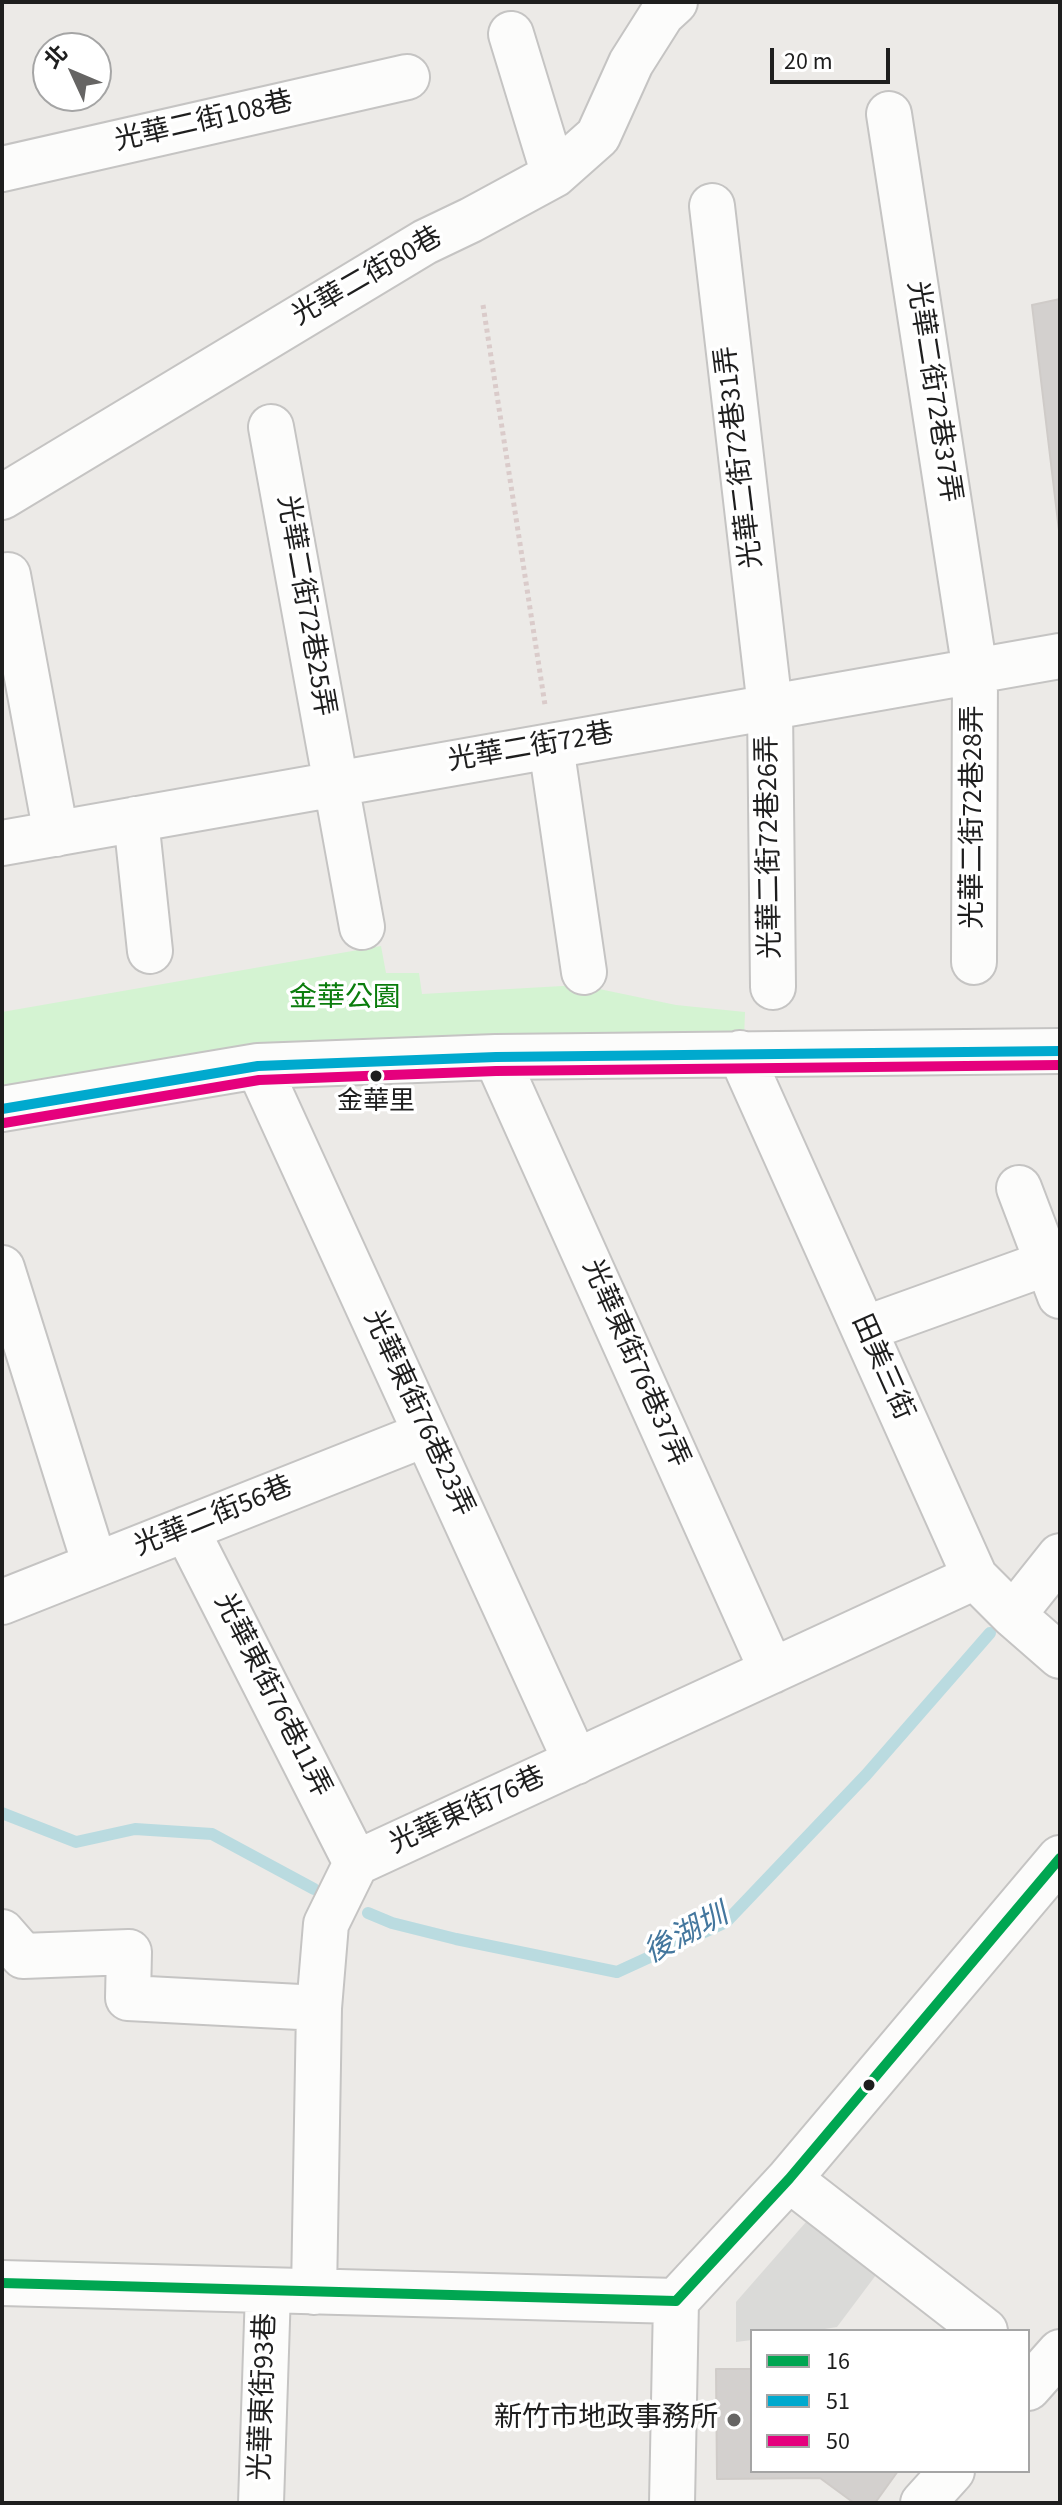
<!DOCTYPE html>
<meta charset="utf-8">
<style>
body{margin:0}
#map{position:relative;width:1062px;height:2505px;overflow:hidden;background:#eceae7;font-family:"Source Sans 3","Noto Sans TC",sans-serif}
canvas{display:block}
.frame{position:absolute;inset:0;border:4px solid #1e1e1e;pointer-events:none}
.legend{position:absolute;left:750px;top:2329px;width:280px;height:144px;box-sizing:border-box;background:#fff;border:2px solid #a5a5a5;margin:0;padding:10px 14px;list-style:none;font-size:24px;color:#1e1e1e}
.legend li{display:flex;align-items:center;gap:16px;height:40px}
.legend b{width:40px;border:2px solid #a5a5a5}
.north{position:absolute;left:32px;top:32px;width:80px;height:80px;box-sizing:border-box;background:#fff;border:2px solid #a5a5a5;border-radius:50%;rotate:314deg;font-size:22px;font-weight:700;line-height:32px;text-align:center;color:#1e1e1e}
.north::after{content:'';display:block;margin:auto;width:28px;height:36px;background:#666564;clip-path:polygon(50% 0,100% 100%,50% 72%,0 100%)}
.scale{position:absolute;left:770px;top:48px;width:120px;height:36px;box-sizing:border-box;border:4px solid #1e1e1e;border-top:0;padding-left:10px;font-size:24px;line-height:28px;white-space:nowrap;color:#1e1e1e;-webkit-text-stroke:6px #fff;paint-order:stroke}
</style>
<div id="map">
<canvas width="1062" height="2505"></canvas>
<div class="frame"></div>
<ul class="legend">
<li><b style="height:10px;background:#00a651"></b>16</li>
<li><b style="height:10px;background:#00a9ce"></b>51</li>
<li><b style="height:10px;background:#e5007d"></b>50</li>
</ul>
<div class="north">北</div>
<div class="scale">20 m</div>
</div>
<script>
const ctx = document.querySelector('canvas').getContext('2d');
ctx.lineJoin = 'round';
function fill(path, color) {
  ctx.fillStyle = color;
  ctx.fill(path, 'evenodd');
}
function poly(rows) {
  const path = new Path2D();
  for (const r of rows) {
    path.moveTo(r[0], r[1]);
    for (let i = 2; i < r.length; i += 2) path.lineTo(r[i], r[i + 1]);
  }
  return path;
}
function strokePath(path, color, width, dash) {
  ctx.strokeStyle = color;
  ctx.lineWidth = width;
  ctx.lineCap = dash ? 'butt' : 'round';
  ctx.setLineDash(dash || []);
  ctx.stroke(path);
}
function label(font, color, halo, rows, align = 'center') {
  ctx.font = font + ' "Source Sans 3","Noto Sans TC",sans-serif';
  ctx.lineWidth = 7;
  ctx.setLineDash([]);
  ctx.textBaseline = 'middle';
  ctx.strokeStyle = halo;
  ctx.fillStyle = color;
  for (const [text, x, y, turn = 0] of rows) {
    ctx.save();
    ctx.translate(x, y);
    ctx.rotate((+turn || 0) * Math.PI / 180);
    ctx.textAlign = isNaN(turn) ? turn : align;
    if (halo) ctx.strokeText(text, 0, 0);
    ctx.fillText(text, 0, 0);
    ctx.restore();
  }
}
const religious = poly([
 [813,2214,879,2271,837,2327,812,2331,752,2331,752,2340,736,2342,736,2302]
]);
const park = poly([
 [381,946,386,973,419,973,422,994,580,985,676,1005,745,1012,744,1039,2,1088,2,1012]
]);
const stream = poly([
 [2,1813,76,1842,135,1829,212,1834,314,1889],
 [368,1913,392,1923,456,1939,617,1972,726,1922,866,1775,990,1633]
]);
const building = poly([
 [1060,299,1060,539,1032,305,1060,299],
 [716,2369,752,2369,752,2471,898,2471,875,2503,854,2503,820,2478,717,2479,716,2369]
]);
const path = poly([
 [483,305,545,705]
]);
const minor = poly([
 [511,34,554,175],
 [889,114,975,671,974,962],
 [2,169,407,77],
 [712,206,770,707,773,987],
 [271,427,362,927],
 [2,497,425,242,471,220,554,175,598,136,631,63,662,14,675,2],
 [8,575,56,834],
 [551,746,584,972],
 [136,819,150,951],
 [2,843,1060,656],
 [740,1053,975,1577,1013,1615,1060,1656],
 [496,1057,772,1671],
 [258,1066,576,1762],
 [2,1109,258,1066,496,1057,1060,1051],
 [1019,1188,1060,1296],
 [2,1268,95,1565],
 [864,1329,1047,1263],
 [186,1529,356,1863],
 [2,1602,426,1434],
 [1013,1615,1060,1556],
 [2,1932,23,1956,129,1952,128,1998,319,2008],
 [789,2179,985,2331],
 [2,2283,676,2301],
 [314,2292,319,2008,326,1924,356,1863,975,1577],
 [676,2301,789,2179,1060,1858],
 [1028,2388,1060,2352],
 [261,2503,268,2291],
 [672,2503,676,2301],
 [923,2503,952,2471]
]);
const bus1 = poly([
 [2,2283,676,2301],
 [676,2301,789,2179,1060,1858]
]);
const bus2 = poly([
 [2,1109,258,1066,496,1057,1060,1051]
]);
const bus3 = poly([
 [4,1123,259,1080,496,1071,1060,1065]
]);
const markers = [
 [376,1076,7,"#1e1e1e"],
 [869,2085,7,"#1e1e1e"],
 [734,2420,8,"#666564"]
];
const busNames = [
 ["金華里",376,1103]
];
const streetNames = [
 ["光華二街108巷",204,123,-13],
 ["光華二街80巷",368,278,-30],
 ["光華二街72巷37弄",932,392,81],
 ["光華二街72巷31弄",741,457,-97],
 ["光華二街72巷25弄",304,606,80],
 ["光華二街72巷",531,749,-10],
 ["光華二街72巷28弄",975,817,-90],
 ["光華二街72巷26弄",771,847,-91],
 ["光華東街76巷37弄",634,1364,66],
 ["田美三街",881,1368,66],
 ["光華東街76巷23弄",417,1414,65],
 ["光華二街56巷",214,1518,-22],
 ["光華東街76巷11弄",271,1696,63],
 ["光華東街76巷",468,1812,-25],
 ["光華東街93巷",265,2397,-88]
];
const parkNames = [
 ["金華公園",345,1000]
];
const poiNames = [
 ["新竹市地政事務所",718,2420]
];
const waterNames = [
 ["後湖圳",687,1936,-28]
];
fill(religious, '#dadad8');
fill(park, '#d4f3d2');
strokePath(stream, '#badbe0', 12);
fill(building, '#d3d0ce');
strokePath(building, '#cfcbc8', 2);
strokePath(minor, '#c5c4c3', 48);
strokePath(path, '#dacbca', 5, [4, 4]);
strokePath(minor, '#fcfcfb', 44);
strokePath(bus1, '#00a651', 10);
strokePath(bus2, '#00a9ce', 10);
strokePath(bus3, '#e5007d', 10);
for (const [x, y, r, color] of markers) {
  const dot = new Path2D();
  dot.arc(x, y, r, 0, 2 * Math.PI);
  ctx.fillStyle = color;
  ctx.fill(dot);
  strokePath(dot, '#fff', 3);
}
label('26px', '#1e1e1e', '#fff', busNames);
label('28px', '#1e1e1e', '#fff', streetNames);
label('28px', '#0b7d0d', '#fff', parkNames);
label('28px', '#1e1e1e', '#fff', poiNames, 'right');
label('italic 30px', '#44779e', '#fff', waterNames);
</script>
